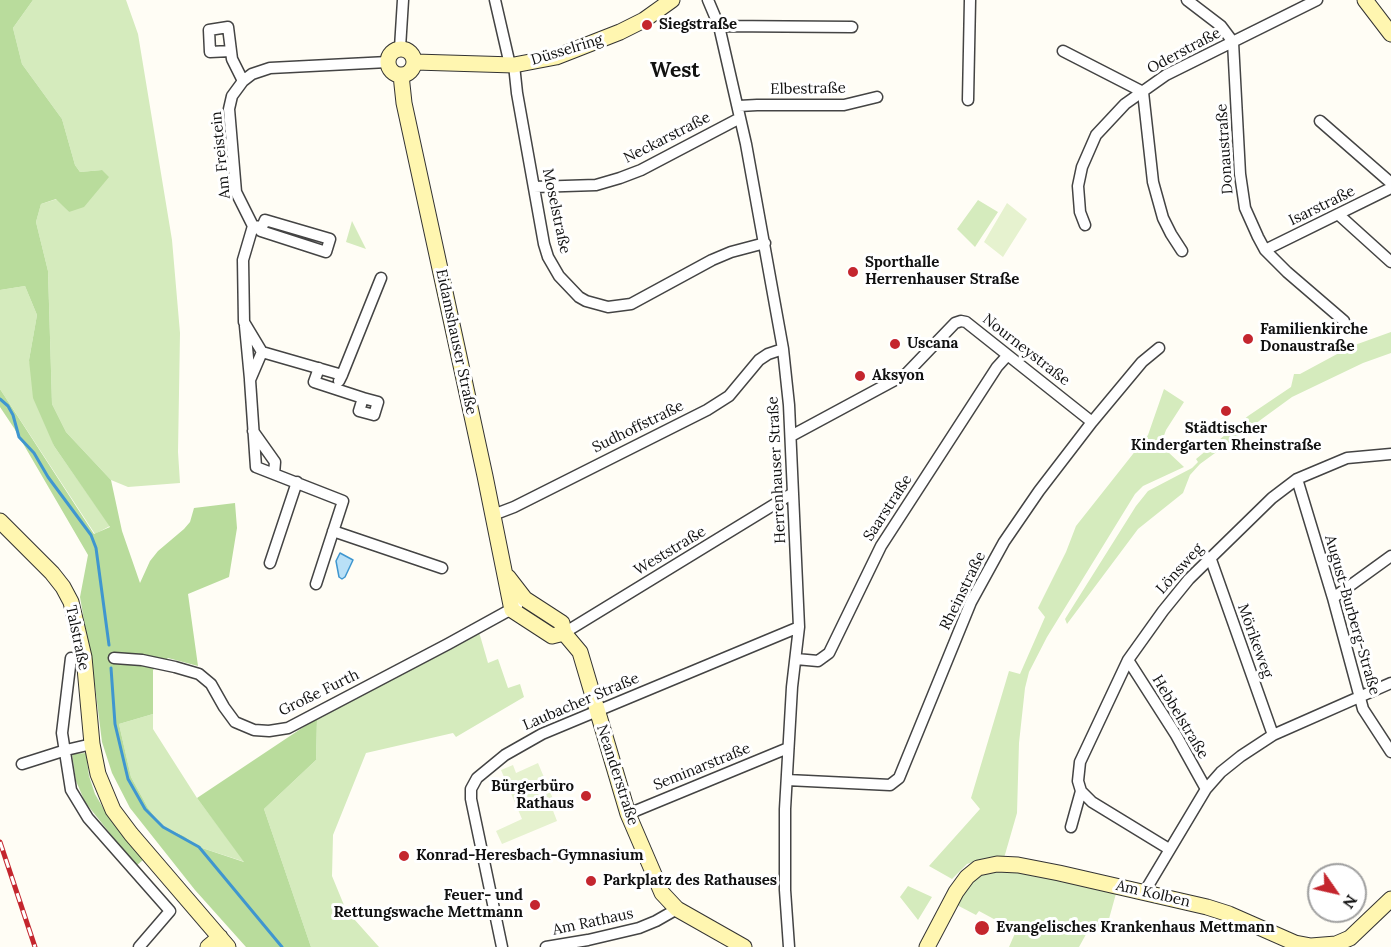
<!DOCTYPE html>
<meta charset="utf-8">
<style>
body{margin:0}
#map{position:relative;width:1391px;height:947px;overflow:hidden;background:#fffdf5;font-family:Lora,serif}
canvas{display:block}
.north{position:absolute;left:1307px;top:863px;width:60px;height:60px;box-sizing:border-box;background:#fff;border:2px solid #a0a0a0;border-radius:50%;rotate:124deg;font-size:16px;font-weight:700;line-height:24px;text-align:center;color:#111}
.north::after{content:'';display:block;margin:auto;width:21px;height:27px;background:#c4262e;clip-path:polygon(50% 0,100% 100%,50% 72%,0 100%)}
</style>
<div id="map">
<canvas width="1391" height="947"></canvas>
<div class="north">N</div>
</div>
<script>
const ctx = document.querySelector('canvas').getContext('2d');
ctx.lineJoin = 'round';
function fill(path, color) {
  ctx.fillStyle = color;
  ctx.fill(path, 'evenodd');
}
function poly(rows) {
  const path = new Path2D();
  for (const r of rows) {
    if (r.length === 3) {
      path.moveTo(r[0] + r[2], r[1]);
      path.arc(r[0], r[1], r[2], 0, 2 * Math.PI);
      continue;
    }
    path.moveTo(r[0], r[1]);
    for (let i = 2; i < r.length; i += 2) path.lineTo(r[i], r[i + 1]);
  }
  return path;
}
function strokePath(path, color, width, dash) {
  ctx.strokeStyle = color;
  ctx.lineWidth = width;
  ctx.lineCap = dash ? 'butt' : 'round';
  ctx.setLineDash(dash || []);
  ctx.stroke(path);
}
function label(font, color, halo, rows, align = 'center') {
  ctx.font = font + ' Lora,serif';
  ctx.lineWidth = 6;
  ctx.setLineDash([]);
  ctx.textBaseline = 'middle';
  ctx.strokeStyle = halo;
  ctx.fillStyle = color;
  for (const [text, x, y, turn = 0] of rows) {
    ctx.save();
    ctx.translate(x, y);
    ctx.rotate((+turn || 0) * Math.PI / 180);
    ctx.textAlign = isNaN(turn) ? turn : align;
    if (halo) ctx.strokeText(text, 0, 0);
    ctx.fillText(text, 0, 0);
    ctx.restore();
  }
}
const green = poly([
 [33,0,126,0,138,34,172,240,180,333,178,452,180,483,128,487,111,480,66,432,52,404,48,271,36,222,41,204,57,199,69,212,102,170,80,172,75,165,62,119,22,64,13,28],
 [978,200,998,212,975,247,957,229],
 [352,221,366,249,346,242],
 [25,286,37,315,29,360,54,446,110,526,95,534,0,389,0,290],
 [1391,332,1391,353,1363,363,1292,397,1200,464,1190,475,1183,493,1138,529,1067,624,1065,619,1136,506,1148,491,1192,468,1198,462,1196,459,1248,416,1291,387,1294,374,1300,374,1352,346],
 [1164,389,1184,402,1166,430,1162,441,1167,451,1184,467,1143,486,1135,494,1047,637,1029,672,1025,688,1019,743,1017,813,1004,858,986,858,967,864,952,879,929,866,980,809,971,798,1009,671,1020,674,1045,617,1038,608,1066,552,1076,526,1148,435],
 [479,632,488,663,498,659,508,688,520,684,524,697,456,737,453,733,366,753,333,835,332,876,346,910,379,947,311,947,264,809,316,760,317,718],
 [153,714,153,729,197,798,245,862,199,847,184,836,163,827,148,808,131,777,119,724],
 [1008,868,1117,890,1107,926,1090,927,1079,947,1009,947,1016,931,979,911,976,915,955,904,973,876],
 [908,886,932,897,918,920,900,897]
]);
const forest = poly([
 [0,0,33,0,13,28,22,64,62,119,75,165,80,172,102,170,109,177,84,207,69,212,56,199,41,204,36,222,48,271,52,404,66,432,111,480,122,531,140,583,150,561,158,551,184,529,190,522,194,508,235,503,237,528,229,577,188,594,198,666,168,658,153,670,153,714,119,724,131,777,148,808,163,827,184,836,199,847,244,862,197,798,317,718,316,760,264,809,311,947,246,947,195,890,130,808,112,773,102,742,95,686,80,597,88,555,14,428,0,407,0,389,94,534,110,527,54,446,33,398,29,360,37,315,25,286,0,290],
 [86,753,89,776,95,794,106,813,143,860,136,866,85,802,76,781,72,754]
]);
const pitch = poly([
 [1007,203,1027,219,1003,257,984,242],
 [538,763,556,806,552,808,557,821,502,844,496,831,522,819,501,770,513,765,516,773]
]);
const water = poly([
 [340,553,353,560,345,577,342,579,339,577,336,561,340,553]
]);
const stream = poly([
 [0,399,8,406,13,415,19,437,34,453,48,477,91,535,96,548,109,645],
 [111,668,115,724,128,779,145,809,163,827,199,847,282,947]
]);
const street = poly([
 [495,0,510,65],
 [708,0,719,26,746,144,783,349,789,405,799,627,792,687,785,809,785,890,789,947],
 [1187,0,1221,26,1233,42,1240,174,1245,208,1258,237,1265,250,1287,272,1344,321],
 [719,26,852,27],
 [400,48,403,0],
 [231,51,210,52,209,30,228,27,232,59,243,81],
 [1063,51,1143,92,1153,182,1163,218,1171,234,1182,251],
 [514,65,517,93,544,244,548,257,559,276,579,297,586,301,608,307,631,304,712,260,731,252,765,243],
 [968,100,970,0],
 [739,106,757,105,844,105,877,97],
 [1320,121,1391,183],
 [534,187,596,185,620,178,641,170,740,118],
 [1339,215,1391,262],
 [1085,225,1080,212,1078,186,1082,167,1096,135,1125,104,1166,75,1317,0],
 [253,226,262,227,261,231,326,252,330,239,265,220,262,227],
 [1265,250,1391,188],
 [245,326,250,379],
 [262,352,342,375,339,381],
 [319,368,314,382,363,398,359,411,374,415,378,402,363,398],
 [342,375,381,278],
 [253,431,275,462,274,474],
 [791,436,906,374,955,323,961,321,966,322,1092,422],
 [1297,479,1333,598,1363,709,1391,752],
 [493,515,514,507,707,410,729,396,759,360,768,354,783,349],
 [333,531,442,568],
 [1210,557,1273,735],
 [270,563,297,482],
 [316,584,343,501,256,467,250,380,262,352,244,322,243,260,253,226,236,192,229,109,232,96,243,81,252,74,270,68,388,62],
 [1333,598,1391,556],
 [564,633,793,493],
 [71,658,62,733,71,790,88,818,170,911,139,947],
 [114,658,142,660,175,667,199,674,211,684,224,707,235,722,254,730,269,731,288,728,448,644,517,606],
 [796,659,818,661,829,653,881,546,997,367,1007,356],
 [1128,660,1176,735,1206,789],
 [22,764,66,750,92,744],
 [787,780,890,785,899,778,971,602,1004,542,1039,491,1092,422,1142,362,1159,348],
 [628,814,788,748],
 [1071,827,1081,791],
 [1169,849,1092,802,1081,791,1078,781,1080,762,1128,660,1163,611,1189,579,1272,498,1297,479,1347,458,1391,454],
 [1145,891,1206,789,1221,772,1241,756,1273,735,1391,683],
 [502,947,471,799,471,789,477,778,505,755,542,734,799,627],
 [546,947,588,940,639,928,656,921,677,909]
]);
const secondary = poly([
 [1365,0,1391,34],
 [401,62,13],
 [415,62,514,65,556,57,620,32,644,20,672,0],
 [401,75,404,103,485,476,512,610,552,636,564,633],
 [0,521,52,573,63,587,71,602,84,657,92,744,98,774,113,810,131,834,228,947],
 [508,577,525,599,562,623,564,633,580,652,628,814,662,893,677,909,744,947],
 [208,947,220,937],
 [927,947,956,892,967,877,978,868,997,864,1018,865,1059,873,1207,907,1229,914,1295,943,1311,946,1336,944,1350,938,1391,899]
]);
const rail = poly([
 [0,842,35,947]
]);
const markers = [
 [647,25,6,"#c4262e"],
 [853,272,6,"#c4262e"],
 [1248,339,6,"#c4262e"],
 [895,344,6,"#c4262e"],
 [860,376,6,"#c4262e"],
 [1226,411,6,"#c4262e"],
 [586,796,6,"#c4262e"],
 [404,856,6,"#c4262e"],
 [591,881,6,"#c4262e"],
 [535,905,6,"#c4262e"],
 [982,928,8,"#c4262e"]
];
const poiNames = [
 ["Siegstraße",659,25],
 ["Sporthalle",865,263],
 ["Herrenhauser Straße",865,280],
 ["Familienkirche",1260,330],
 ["Donaustraße",1260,347],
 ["Uscana",907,344],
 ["Aksyon",872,376],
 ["Städtischer",1226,429,"center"],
 ["Kindergarten Rheinstraße",1226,446,"center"],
 ["Bürgerbüro",574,787,"right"],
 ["Rathaus",574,804,"right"],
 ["Konrad-Heresbach-Gymnasium",416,856],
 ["Parkplatz des Rathauses",603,881],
 ["Feuer- und",523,896,"right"],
 ["Rettungswache Mettmann",523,913,"right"],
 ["Evangelisches Krankenhaus Mettmann",996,928]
];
const streetNames = [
 ["Düsselring",567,50,-17],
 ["Oderstraße",1184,51,-28],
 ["Elbestraße",808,89,-1],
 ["Neckarstraße",667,138,-27],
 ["Donaustraße",1225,149,-94],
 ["Am Freistein",221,155,-96],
 ["Isarstraße",1322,206,-26],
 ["Moselstraße",556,211,78],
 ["Eidamshauser Straße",456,342,78],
 ["Nourneystraße",1026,350,38],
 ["Sudhoffstraße",638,427,-26],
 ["Herrenhauser Straße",777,470,-93],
 ["Saarstraße",888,508,-57],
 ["Weststraße",670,551,-31],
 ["Lönsweg",1180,569,-48],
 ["Rheinstraße",963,591,-64],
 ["August-Burberg-Straße",1352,615,74],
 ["Talstraße",77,638,78],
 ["Mörikeweg",1255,641,70],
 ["Große Furth",319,693,-26],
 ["Laubacher Straße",581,702,-23],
 ["Hebbelstraße",1180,717,59],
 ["Seminarstraße",702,767,-22],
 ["Neanderstraße",617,775,72],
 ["Am Kolben",1153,894,13],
 ["Am Rathaus",593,922,-12]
];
const districtNames = [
 ["West",675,71]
];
fill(green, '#d5ebbd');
fill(forest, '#b9dc9c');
fill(pitch, '#e6f2cf');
fill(water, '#b9e0f7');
strokePath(water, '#3f96cf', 1.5);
strokePath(stream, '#3f96cf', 3);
strokePath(street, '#444', 13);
strokePath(secondary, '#333', 17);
strokePath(street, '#fff', 10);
strokePath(secondary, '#fff6b0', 15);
strokePath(rail, '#c4262e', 5);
strokePath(rail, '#fff', 3, [9]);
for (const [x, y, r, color] of markers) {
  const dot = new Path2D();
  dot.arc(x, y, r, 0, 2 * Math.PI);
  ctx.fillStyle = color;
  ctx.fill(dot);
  strokePath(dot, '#fff', 2);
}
label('bold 15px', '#111', '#fff', poiNames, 'left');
label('15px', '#111', '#fff', streetNames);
label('bold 21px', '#111', '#fff', districtNames);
</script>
